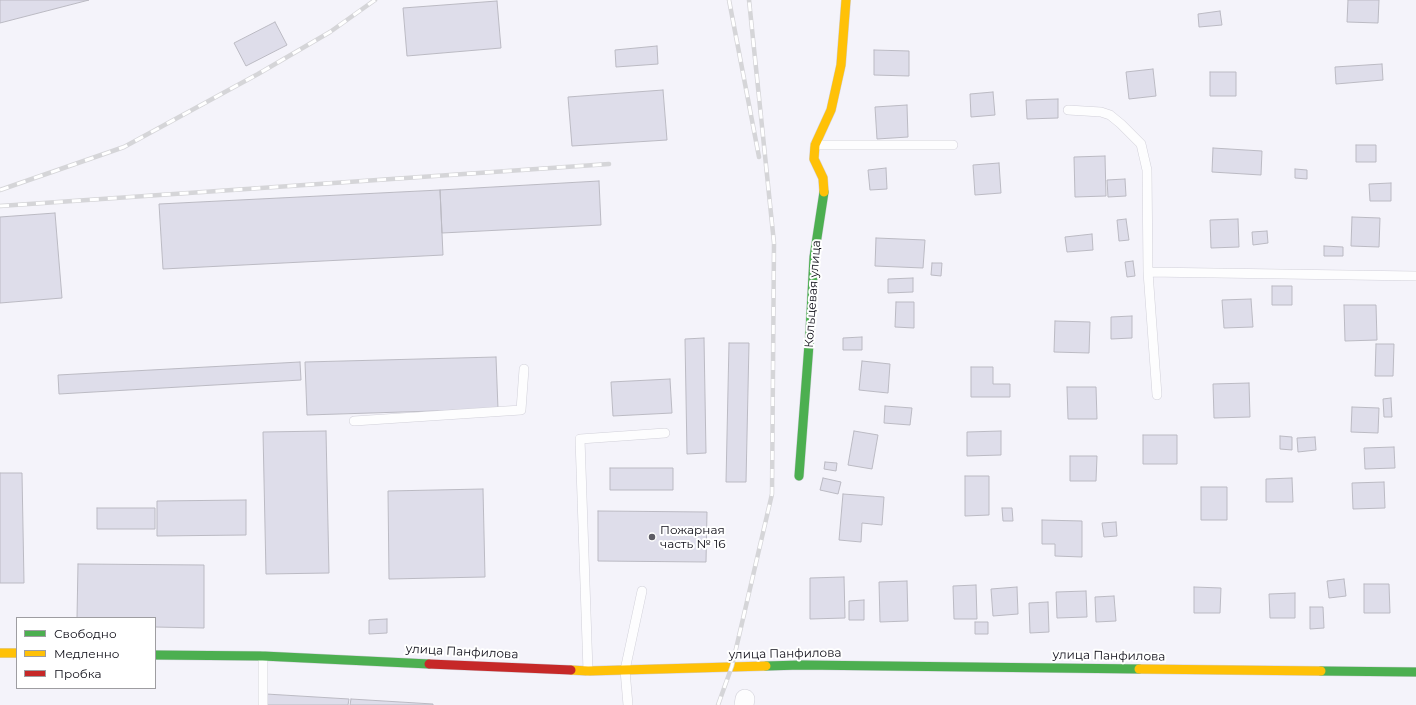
<!DOCTYPE html>
<meta charset="utf-8">
<style>
body{margin:0}
#map{position:relative;width:1416px;height:705px;overflow:hidden;background:#f4f3fa;font-family:Montserrat,sans-serif}
canvas{display:block}
.legend{position:absolute;left:16px;top:617px;width:140px;height:72px;box-sizing:border-box;background:#fff;border:1px solid #9e9da1;margin:0;padding:5px 7px;list-style:none;font-size:12px;color:#0c0b15}
.legend li{display:flex;align-items:center;gap:8px;height:20px}
.legend b{width:20px;border:1px solid #9e9da1}
</style>
<div id="map">
<canvas width="1416" height="705"></canvas>
<ul class="legend">
<li><b style="height:5px;background:#4caf50"></b>Свободно</li>
<li><b style="height:5px;background:#ffc107"></b>Медленно</li>
<li><b style="height:5px;background:#c62828"></b>Пробка</li>
</ul>
</div>
<script>
const ctx = document.querySelector('canvas').getContext('2d');
ctx.lineJoin = 'round';
function fill(path, color) {
  ctx.fillStyle = color;
  ctx.fill(path, 'evenodd');
}
function poly(rows) {
  const path = new Path2D();
  for (const r of rows) {
    path.moveTo(r[0], r[1]);
    for (let i = 2; i < r.length; i += 2) path.lineTo(r[i], r[i + 1]);
  }
  return path;
}
function strokePath(path, color, width, dash) {
  ctx.strokeStyle = color;
  ctx.lineWidth = width;
  ctx.lineCap = dash ? 'butt' : 'round';
  ctx.setLineDash(dash || []);
  ctx.stroke(path);
}
function label(font, color, halo, rows, align = 'center') {
  ctx.font = font + ' Montserrat,sans-serif';
  ctx.lineWidth = 4;
  ctx.setLineDash([]);
  ctx.textBaseline = 'middle';
  ctx.strokeStyle = halo;
  ctx.fillStyle = color;
  for (const [text, x, y, turn = 0] of rows) {
    ctx.save();
    ctx.translate(x, y);
    ctx.rotate((+turn || 0) * Math.PI / 180);
    ctx.textAlign = isNaN(turn) ? turn : align;
    if (halo) ctx.strokeText(text, 0, 0);
    ctx.fillText(text, 0, 0);
    ctx.restore();
  }
}
const building = poly([
 [0,0,89,0,0,23,0,0],
 [1348,0,1379,0,1378,23,1347,22,1348,0],
 [497,1,501,48,407,56,403,8,497,1],
 [1220,11,1222,25,1199,27,1198,14,1220,11],
 [275,22,287,45,246,66,234,43,275,22],
 [657,46,658,64,616,67,615,50,657,46],
 [874,50,909,51,909,76,874,75,874,50],
 [1382,64,1383,80,1336,84,1335,67,1382,64],
 [1153,69,1156,96,1129,99,1126,72,1153,69],
 [1210,72,1236,72,1236,96,1210,96,1210,72],
 [663,90,667,140,572,146,568,97,663,90],
 [993,92,995,115,971,117,970,94,993,92],
 [1058,99,1058,118,1027,119,1026,100,1058,99],
 [907,105,908,137,877,139,875,107,907,105],
 [1356,145,1376,145,1376,162,1356,162,1356,145],
 [1213,148,1262,151,1261,175,1212,172,1213,148],
 [1105,156,1106,196,1075,197,1074,157,1105,156],
 [999,163,1001,193,975,195,973,165,999,163],
 [886,168,887,189,870,190,868,170,886,168],
 [1295,169,1307,170,1307,179,1295,178,1295,169],
 [1125,179,1126,196,1108,197,1107,180,1125,179],
 [599,181,601,225,442,233,440,190,599,181],
 [1391,183,1391,201,1370,201,1369,184,1391,183],
 [440,190,443,255,163,269,159,204,440,190],
 [55,213,62,298,0,303,0,217,55,213],
 [1352,217,1380,218,1379,247,1351,246,1352,217],
 [1126,219,1129,240,1119,241,1117,220,1126,219],
 [1238,219,1239,247,1211,248,1210,220,1238,219],
 [1267,231,1268,243,1253,245,1252,232,1267,231],
 [1092,234,1093,250,1067,252,1065,237,1092,234],
 [876,238,925,240,923,268,875,266,876,238],
 [1324,246,1343,247,1343,256,1324,256,1324,246],
 [1133,261,1135,276,1127,277,1125,262,1133,261],
 [932,263,942,263,941,276,931,275,932,263],
 [913,278,913,292,888,293,888,279,913,278],
 [1272,286,1292,286,1292,305,1272,305,1272,286],
 [1251,299,1253,327,1224,328,1222,300,1251,299],
 [896,302,914,302,914,328,895,327,896,302],
 [1344,305,1376,305,1377,340,1345,341,1344,305],
 [1132,316,1132,338,1111,339,1111,317,1132,316],
 [1055,321,1090,322,1089,353,1054,352,1055,321],
 [862,337,862,350,843,350,843,338,862,337],
 [704,338,706,453,687,454,685,339,704,338],
 [729,343,749,343,746,482,726,482,729,343],
 [1376,344,1394,344,1393,376,1375,376,1376,344],
 [496,357,498,409,307,415,305,362,496,357],
 [862,361,890,364,888,393,859,390,862,361],
 [300,362,301,380,59,394,58,375,300,362],
 [971,367,993,367,993,384,1010,384,1010,397,971,397,971,367],
 [670,379,672,413,613,416,611,382,670,379],
 [1249,383,1250,417,1214,418,1213,384,1249,383],
 [1067,387,1096,387,1097,419,1068,419,1067,387],
 [1391,398,1392,417,1384,417,1383,399,1391,398],
 [885,406,912,408,910,425,884,423,885,406],
 [1352,407,1379,408,1378,433,1351,432,1352,407],
 [326,431,329,573,266,574,263,432,326,431],
 [854,431,878,435,872,469,848,465,854,431],
 [1001,431,1001,455,967,456,967,432,1001,431],
 [1143,435,1177,435,1177,464,1143,464,1143,435],
 [1280,436,1292,437,1292,450,1280,449,1280,436],
 [1315,437,1316,450,1298,452,1297,438,1315,437],
 [1394,447,1395,468,1365,469,1364,448,1394,447],
 [1070,456,1097,456,1096,481,1070,481,1070,456],
 [825,462,837,463,836,471,824,469,825,462],
 [610,468,673,468,673,490,610,490,610,468],
 [0,473,22,473,24,583,0,583,0,473],
 [965,476,989,476,989,515,965,516,965,476],
 [823,478,841,482,838,494,820,490,823,478],
 [1292,478,1293,502,1266,502,1266,479,1292,478],
 [1384,482,1385,508,1353,509,1352,483,1384,482],
 [1201,487,1227,487,1227,520,1201,520,1201,487],
 [483,489,485,577,389,579,388,491,483,489],
 [843,494,884,497,882,525,862,523,861,542,839,540,843,494],
 [246,500,246,535,157,536,157,501,246,500],
 [97,508,155,508,155,529,97,529,97,508],
 [1002,508,1012,508,1013,521,1003,521,1002,508],
 [598,511,707,512,706,562,598,561,598,511],
 [1042,520,1082,521,1082,557,1055,556,1055,544,1042,544,1042,520],
 [1116,522,1117,536,1104,537,1102,523,1116,522],
 [78,564,204,565,204,628,155,627,155,618,77,618,78,564],
 [844,577,845,618,810,619,810,578,844,577],
 [1344,579,1346,596,1329,598,1327,581,1344,579],
 [907,581,908,621,880,622,879,582,907,581],
 [1364,584,1389,584,1390,613,1364,613,1364,584],
 [976,585,977,619,954,619,953,586,976,585],
 [1017,587,1018,614,993,616,991,589,1017,587],
 [1194,587,1221,588,1220,613,1194,613,1194,587],
 [1086,591,1087,617,1057,618,1056,592,1086,591],
 [1295,593,1295,618,1270,618,1269,594,1295,593],
 [1114,596,1116,621,1096,622,1095,597,1114,596],
 [864,600,864,620,849,620,849,601,864,600],
 [1048,602,1049,632,1030,633,1029,603,1048,602],
 [1310,607,1323,607,1324,628,1310,629,1310,607],
 [387,619,387,633,369,634,369,620,387,619],
 [975,622,988,622,988,634,975,634,975,622],
 [266,694,349,699,348,705,266,705,266,694],
 [351,699,433,704,433,705,350,705,351,699]
]);
const lane = poly([
 [1068,110,1101,112,1110,115,1121,124,1141,144,1147,170,1148,272,1157,395],
 [815,145,953,145],
 [1148,272,1416,276],
 [354,421,521,410,524,369],
 [588,671,580,439,665,433],
 [263,705,263,656],
 [628,705,625,670,642,591]
]);
const street = poly([
 [744,705,745,699]
]);
const fast = poly([
 [799,476,810,331,814,257,824,192],
 [155,655,263,656,429,664],
 [766,666,801,665,1139,669],
 [1321,671,1416,672]
]);
const slow = poly([
 [824,192,823,178,814,159,815,145,831,110,841,65,846,0],
 [0,653,17,653],
 [1139,669,1321,671],
 [571,670,588,671,766,666]
]);
const jam = poly([
 [429,664,571,670]
]);
const rail = poly([
 [729,0,759,157],
 [0,190,124,147,258,74,330,32,375,0],
 [0,206,609,164],
 [718,705,732,666,772,494,774,243,749,0]
]);
const markers = [
 [652,537,4,"#5d5c65"]
];
const streetNames = [
 ["Кольцевая улица",813,294,-86],
 ["улица Панфилова",462,652,3],
 ["улица Панфилова",785,654,-1],
 ["улица Панфилова",1109,656,1]
];
const poiNames = [
 ["Пожарная",660,530],
 ["часть № 16",660,544]
];
fill(building, '#deddea');
strokePath(building, '#bbbac3', 1);
strokePath(lane, '#d1d0d9', 10);
strokePath(street, '#d1d0d9', 20);
strokePath(fast, '#d1d0d9', 10);
strokePath(slow, '#d1d0d9', 10);
strokePath(jam, '#d1d0d9', 10);
strokePath(lane, '#fdfdfe', 9);
strokePath(street, '#fdfdfe', 19);
strokePath(fast, '#4caf50', 9);
strokePath(slow, '#ffc107', 9);
strokePath(jam, '#c62828', 9);
strokePath(rail, '#d5d5d8', 4.5);
strokePath(rail, '#fff', 3, [9]);
for (const [x, y, r, color] of markers) {
  const dot = new Path2D();
  dot.arc(x, y, r, 0, 2 * Math.PI);
  ctx.fillStyle = color;
  ctx.fill(dot);
  strokePath(dot, '#fff', 1.5);
}
label('12px', '#0c0b15', '#fff', streetNames);
label('12px', '#0c0b15', '#fff', poiNames, 'left');
</script>
